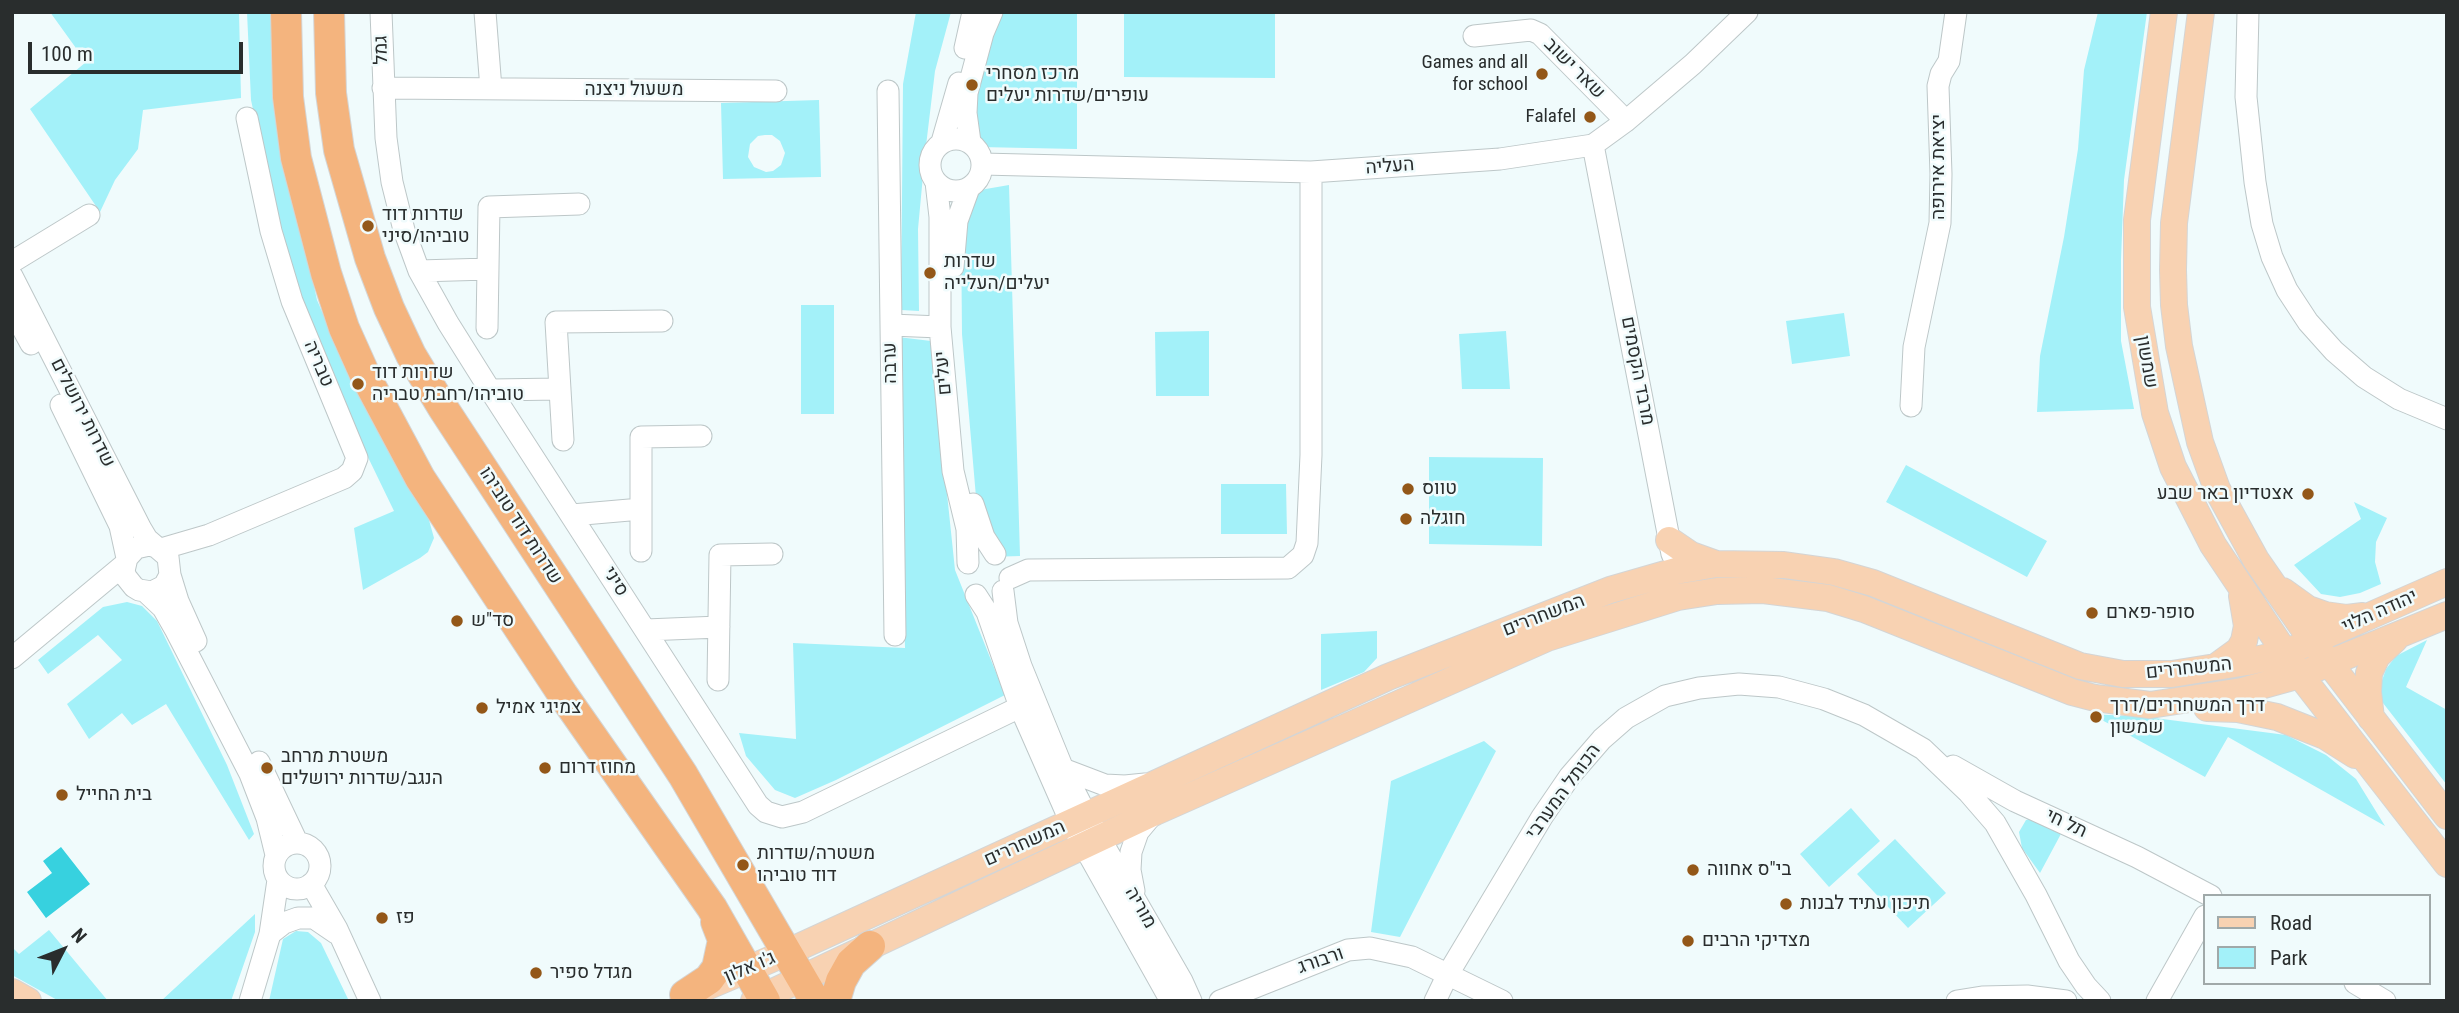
<!DOCTYPE html>
<meta charset="utf-8">
<style>
body{margin:0}
#map{position:relative;width:2459px;height:1013px;overflow:hidden;background:#f0fbfc;font-family:"Roboto Condensed",sans-serif}
canvas{display:block}
.frame{position:absolute;inset:0;border:14px solid #292d2d;pointer-events:none}
.legend{position:absolute;left:2203px;top:894px;width:228px;height:91px;box-sizing:border-box;background:#f0fbfc;border:2px solid #a0a9a9;margin:0;padding:9px 12px;list-style:none;font-size:21px;color:#292d2d}
.legend li{display:flex;align-items:center;gap:14px;height:35px}
.legend b{width:35px;border:2px solid #a0a9a9}
.north{position:absolute;left:28px;top:915px;width:70px;height:70px;-webkit-text-stroke:5px #f0fbfc;paint-order:stroke;rotate:48deg;font-size:19px;font-weight:700;line-height:28px;text-align:center;color:#292d2d}
.north::after{content:'';display:block;margin:auto;width:24px;height:32px;background:#292d2d;clip-path:polygon(50% 0,100% 100%,50% 72%,0 100%)}
.scale{position:absolute;left:28px;top:42px;width:215px;height:32px;box-sizing:border-box;border:4px solid #292d2d;border-top:0;padding-left:9px;font-size:21px;line-height:24px;white-space:nowrap;color:#292d2d;-webkit-text-stroke:5px #f0fbfc;paint-order:stroke}
</style>
<div id="map">
<canvas width="2459" height="1013"></canvas>
<div class="frame"></div>
<ul class="legend">
<li><b style="height:9px;background:#f8d2b2"></b>Road</li>
<li><b style="height:19px;background:#a3f1f9"></b>Park</li>
</ul>
<div class="north">N</div>
<div class="scale">100 m</div>
</div>
<script>
const ctx = document.querySelector('canvas').getContext('2d');
ctx.lineJoin = 'round';
function fill(path, color) {
  ctx.fillStyle = color;
  ctx.fill(path, 'evenodd');
}
function poly(rows) {
  const path = new Path2D();
  for (const r of rows) {
    if (r.length === 3) {
      path.moveTo(r[0] + r[2], r[1]);
      path.arc(r[0], r[1], r[2], 0, 2 * Math.PI);
      continue;
    }
    path.moveTo(r[0], r[1]);
    for (let i = 2; i < r.length; i += 2) path.lineTo(r[i], r[i + 1]);
  }
  return path;
}
function strokePath(path, color, width, dash) {
  ctx.strokeStyle = color;
  ctx.lineWidth = width;
  ctx.lineCap = dash ? 'butt' : 'round';
  ctx.setLineDash(dash || []);
  ctx.stroke(path);
}
function label(font, color, halo, rows, align = 'center') {
  ctx.font = font + ' "Roboto Condensed",Heebo,sans-serif';
  ctx.lineWidth = 5;
  ctx.setLineDash([]);
  ctx.textBaseline = 'middle';
  ctx.strokeStyle = halo;
  ctx.fillStyle = color;
  for (const [text, x, y, turn = 0] of rows) {
    ctx.save();
    ctx.translate(x, y);
    ctx.rotate((+turn || 0) * Math.PI / 180);
    ctx.textAlign = isNaN(turn) ? turn : align;
    if (halo) ctx.strokeText(text, 0, 0);
    ctx.fillText(text, 0, 0);
    ctx.restore();
  }
}
const green = poly([
 [50,12,239,12,241,98,143,110,138,149,115,180,100,212,30,109,86,62],
 [247,12,276,12,298,213,317,300,345,365,429,520,434,538,428,552,420,558,363,590,354,528,394,511,350,420,284,254,251,100],
 [916,12,951,12,935,71,925,154,918,229,919,311,901,310,903,84],
 [1003,12,1077,12,1077,149,979,147,971,138,970,107,995,15],
 [1124,12,1275,12,1275,78,1124,77],
 [2098,12,2147,12,2124,180,2121,260,2121,341,2134,409,2037,412,2040,356,2064,237,2078,149,2084,70],
 [819,100,821,177,723,179,721,103],
 [765,135,772,135,780,141,785,153,781,165,773,171,766,172,754,167,748,157,750,144,758,136],
 [1009,185,1020,556,990,557,976,497,962,334,961,226,967,202,980,190],
 [801,305,834,305,834,414,801,414],
 [1844,313,1850,356,1792,364,1786,321],
 [1209,331,1209,396,1156,396,1155,332],
 [1506,331,1510,389,1462,389,1459,334],
 [898,337,931,341,955,570,1005,695,836,780,795,798,775,790,746,756,739,733,796,739,793,643,905,648],
 [1429,457,1543,458,1542,546,1429,544],
 [1906,465,2047,541,2027,577,1886,502],
 [1221,484,1286,484,1287,534,1221,534],
 [2354,502,2387,518,2376,542,2375,562,2381,584,2360,593,2340,597,2321,594,2294,565,2361,519],
 [127,602,142,606,157,621,227,765,254,834,249,840,166,704,132,725,122,713,89,739,67,704,122,660,98,635,48,674,38,660,103,607],
 [1377,631,1377,658,1364,672,1321,690,1321,634],
 [2427,640,2406,687,2447,710,2447,785,2383,703,2379,689,2386,669,2396,656],
 [2091,714,2147,717,2286,735,2326,755,2356,779,2385,826,2228,737,2205,777],
 [1484,741,1496,751,1400,937,1371,932,1391,781],
 [1851,808,1880,841,1829,887,1800,854],
 [2037,817,2062,832,2040,873,2022,848,2019,832,2026,820],
 [1895,839,1946,893,1908,928,1857,874],
 [255,914,255,932,231,1001,161,1001],
 [49,930,108,1001,59,1001,12,975,12,947,19,954],
 [296,931,308,932,321,943,349,1001,269,1001,283,939]
]);
const water = poly([
 [61,847,90,884,46,918,27,892,52,873,43,861]
]);
const minor = poly([
 [381,12,386,138,392,182,404,230,419,271,448,323,490,390,758,805,766,812,782,817,803,812,1020,707],
 [485,12,491,89],
 [2248,12,2246,97,2255,182,2262,224,2272,257,2287,290,2308,322,2334,351,2364,377,2399,399,2447,419],
 [1474,36,1531,30,1540,34,1626,121],
 [965,48,973,12],
 [383,88,776,91],
 [888,91,895,635],
 [956,165,26],
 [942,142,959,83],
 [970,142,966,113,967,93,983,33,992,12],
 [1593,145,1672,554],
 [982,164,1311,172,1500,159,1593,145,1626,121,1693,64,1747,12],
 [936,182,940,217,940,327,953,471,967,529,968,563],
 [12,262,89,215],
 [953,267,957,221,969,188],
 [419,271,488,269],
 [12,276,141,529,147,539,168,557,170,575,164,586,152,592,139,590,134,587,126,577,124,571,127,558,136,548,149,545,156,547],
 [12,309,31,344],
 [891,325,940,327],
 [487,328,489,207,579,204],
 [490,390,560,389],
 [61,405,120,526,127,558],
 [1911,406,1914,347,1940,223,1941,174,1938,86,1941,74,1949,61,1956,12],
 [563,440,556,322,662,321],
 [973,504,984,537,995,554],
 [572,515,641,509],
 [161,549,209,535,344,478,352,471,357,458,292,301,271,231,247,118],
 [641,551,641,437,701,436],
 [170,575,178,601,196,641],
 [1010,578,1028,570,1288,568,1303,555,1307,543,1311,455,1311,172],
 [1003,591,1007,623,1021,666,1063,769,1087,816,1182,981,1191,1001],
 [146,592,163,608,175,629,250,774,267,818,276,855],
 [976,595,987,612,1020,707,1071,823,1171,1001],
 [646,630,719,627],
 [12,658,125,564],
 [718,680,720,555,772,554],
 [259,762,297,842],
 [1953,766,2015,801,2137,857,2211,896],
 [1063,769,1105,785,1125,786,1145,784],
 [297,866,23],
 [311,884,337,929,370,1001],
 [1134,891,1130,870,1131,852,1138,832,1153,814],
 [270,934,284,923,298,918,314,918,336,933],
 [2355,983,2385,1001],
 [250,1001,270,934,278,880],
 [1220,1001,1348,950,1370,948,1412,957,1502,1001],
 [1435,1001,1448,974,1542,817,1570,776,1602,739,1626,718,1665,696,1699,688,1739,684,1779,687,1824,699,1864,715,1923,749,1969,793,1995,823,2036,895,2069,961,2086,986,2100,1001],
 [1957,1001,1982,997,2027,996,2066,1001],
 [2157,1001,2205,916]
]);
const major = poly([
 [2164,12,2137,220,2137,307,2155,413,2173,467,2213,545,2300,675,2447,864],
 [2201,12,2174,223,2173,270,2174,305,2179,346,2200,442,2217,489,2256,560,2313,642,2447,816],
 [1669,540,1691,555,1716,564],
 [2283,591,2308,609,2325,615,2347,618,2363,616],
 [2217,666,2239,650,2244,641,2247,626,2242,596],
 [2207,708,2238,709,2277,717,2325,736,2355,755],
 [2371,718,2368,692,2369,673,2377,656,2395,639],
 [697,991,788,952,1388,677,1610,590,1676,571,1716,564,1784,565,1834,572,1873,583,2080,666,2123,674,2172,674,2247,662,2285,653,2447,582],
 [12,992,28,1001],
 [754,1001,1155,812,1547,638,1678,597,1717,591,1763,590,1828,598,1864,609,2072,692,2095,698,2150,705,2242,691,2300,675,2447,615]
]);
const highway = poly([
 [286,12,288,97,296,158,326,273,344,328,366,377,420,478,563,695,712,908,765,1001],
 [329,12,331,93,339,150,370,258,389,308,411,355,443,408,683,775,815,1001],
 [685,995,709,979,717,968,723,940,716,922],
 [835,1001,841,981,851,963,870,946]
]);
const markers = [
 [1542,74,7,"#935718"],
 [972,85,7,"#935718"],
 [1590,117,7,"#935718"],
 [368,226,7,"#935718"],
 [930,273,7,"#935718"],
 [358,384,7,"#935718"],
 [1408,489,7,"#935718"],
 [2308,494,7,"#935718"],
 [1406,519,7,"#935718"],
 [2092,613,7,"#935718"],
 [457,621,7,"#935718"],
 [482,708,7,"#935718"],
 [2096,717,7,"#935718"],
 [267,768,7,"#935718"],
 [545,768,7,"#935718"],
 [62,795,7,"#935718"],
 [743,865,7,"#935718"],
 [1693,870,7,"#935718"],
 [1786,904,7,"#935718"],
 [382,918,7,"#935718"],
 [1688,941,7,"#935718"],
 [536,973,7,"#935718"]
];
const streetNames = [
 ["גמל",382,50,-91],
 ["שאר ישוב",1574,69,45],
 ["משעול ניצנה",634,90],
 ["העליה",1390,167,-4],
 ["יציאת אירופה",1939,167,-90],
 ["שמשון",2146,362,80],
 ["ערבה",891,363,-91],
 ["טבריה",318,364,67],
 ["מרבד הקסמים",1637,371,79],
 ["יעלים",944,373,-95],
 ["שדרות ירושלים",82,413,63],
 ["שדרות דוד טוביהו",520,526,57],
 ["סיני",615,582,58],
 ["יהודה הלוי",2380,612,-24],
 ["המשחררים",1544,616,-21],
 ["המשחררים",2189,669,-6],
 ["הכותל המערבי",1564,792,-54],
 ["תל חי",2066,824,25],
 ["המשחררים",1025,844,-24],
 ["מוריה",1140,908,60],
 ["ורבורג",1321,961,-19],
 ["ג'ו אלון",750,968,-23]
];
const poiNames = [
 ["Games and all",1528,63,"right"],
 ["for school",1528,85,"right"],
 ["מרכז מסחרי",986,74],
 ["עופרים/שדרות יעלים",986,96],
 ["Falafel",1576,117,"right"],
 ["שדרות דוד",382,215],
 ["טוביהו/סיני",382,237],
 ["שדרות",944,262],
 ["יעלים/העלייה",944,284],
 ["שדרות דוד",372,373],
 ["טוביהו/רחבת טבריה",372,395],
 ["טווס",1422,489],
 ["אצטדיון באר שבע",2294,494,"right"],
 ["חוגלה",1420,519],
 ["סופר-פארם",2106,613],
 ["סד\"ש",471,621],
 ["דרך המשחררים/דרך",2110,706],
 ["שמשון",2110,728],
 ["צמיגי אמיל",496,708],
 ["משטרת מרחב",281,757],
 ["הנגב/שדרות ירושלים",281,779],
 ["מחוז דרום",559,768],
 ["בית החייל",76,795],
 ["משטרה/שדרות",757,854],
 ["דוד טוביהו",757,876],
 ["בי\"ס אחווה",1707,870],
 ["תיכון עתיד לבנות",1800,904],
 ["פז",396,918],
 ["מצדיקי הרבים",1702,941],
 ["מגדל ספיר",550,973]
];
fill(green, '#a3f1f9');
fill(water, '#37d1df');
strokePath(minor, '#bdc7c8', 23);
strokePath(major, '#d4d5d5', 28);
strokePath(highway, '#d4d5d5', 32);
strokePath(minor, '#fff', 21);
strokePath(major, '#f8d2b2', 26);
strokePath(highway, '#f4b47e', 30);
for (const [x, y, r, color] of markers) {
  const dot = new Path2D();
  dot.arc(x, y, r, 0, 2 * Math.PI);
  ctx.fillStyle = color;
  ctx.fill(dot);
  strokePath(dot, '#f0fbfc', 2.5);
}
label('19px', '#292d2d', '#f0fbfc', streetNames);
label('19px', '#292d2d', '#f0fbfc', poiNames, 'left');
</script>
